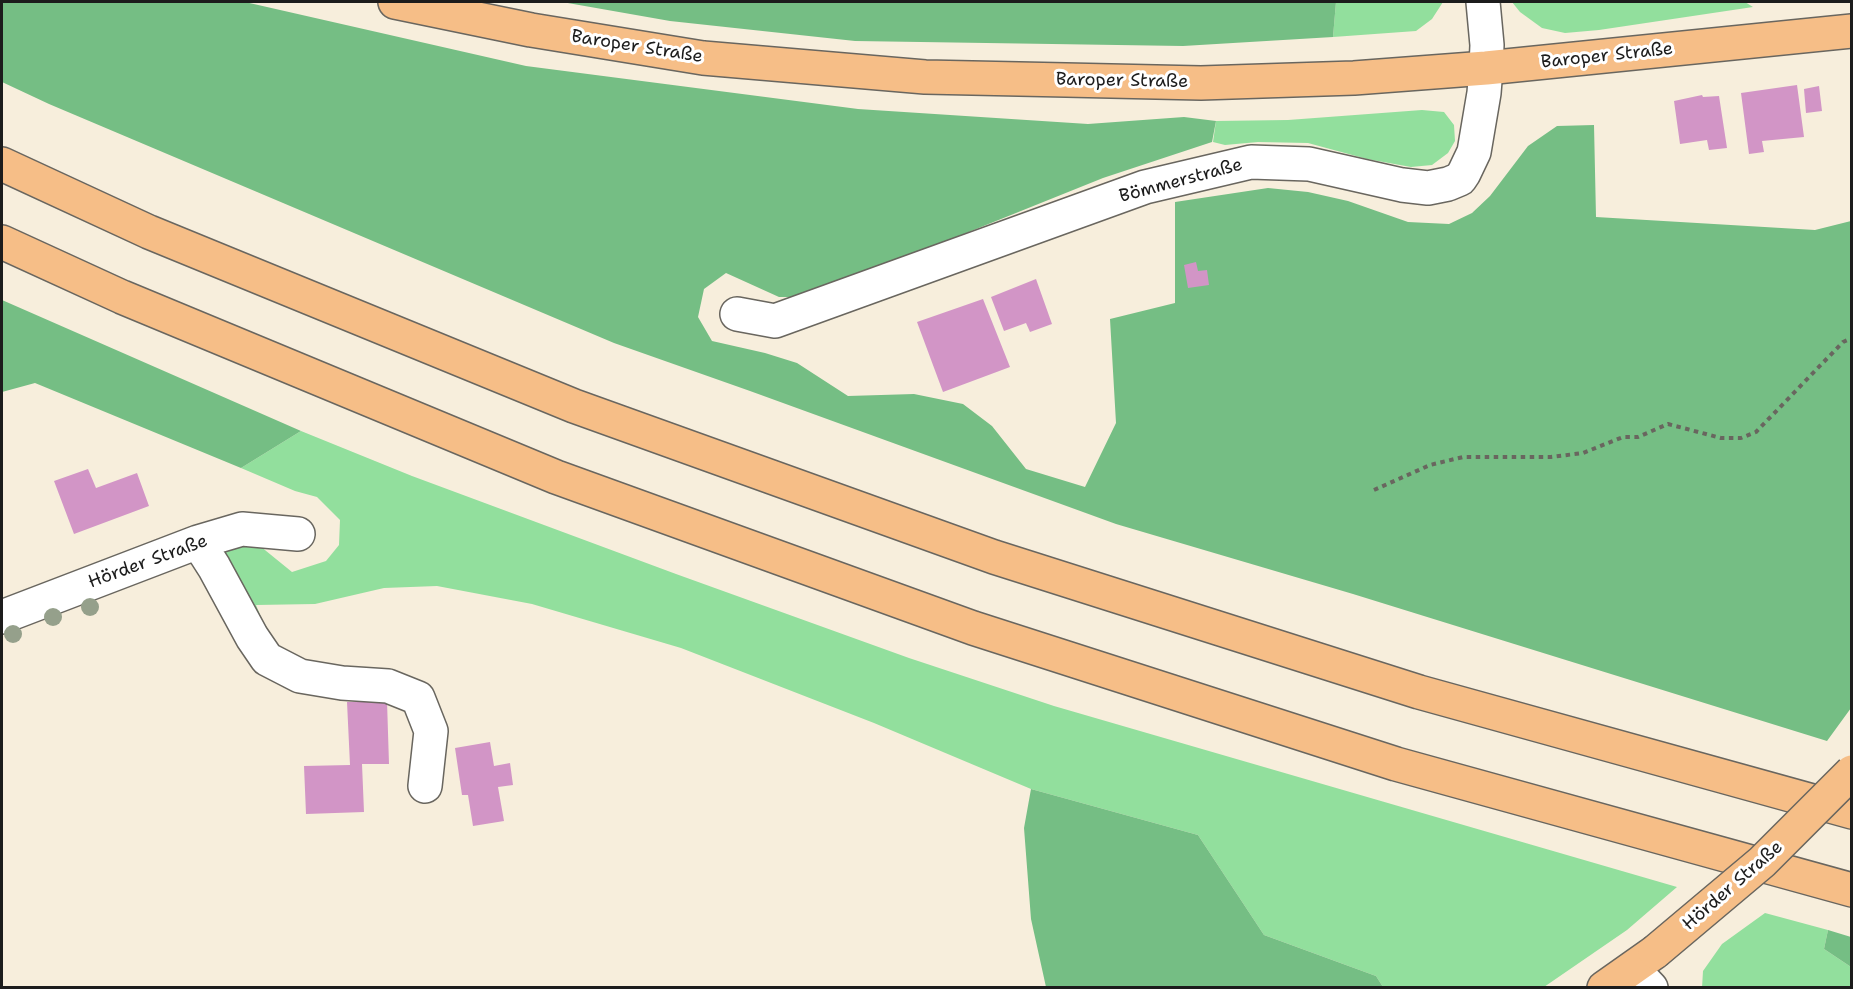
<!DOCTYPE html>
<meta charset="utf-8">
<style>
body{margin:0}
#map{position:relative;width:1853px;height:989px;overflow:hidden;background:#f7eedc;font-family:"Shantell Sans",sans-serif}
canvas{display:block}
.frame{position:absolute;inset:0;border:3px solid #1c1c1c;pointer-events:none}
</style>
<div id="map">
<canvas width="1853" height="989"></canvas>
<div class="frame"></div>
</div>
<script>
const ctx = document.querySelector('canvas').getContext('2d');
ctx.lineJoin = 'round';
function fill(path, color) {
  ctx.fillStyle = color;
  ctx.fill(path, 'evenodd');
}
function poly(rows) {
  const path = new Path2D();
  for (const r of rows) {
    path.moveTo(r[0], r[1]);
    for (let i = 2; i < r.length; i += 2) path.lineTo(r[i], r[i + 1]);
  }
  return path;
}
function strokePath(path, color, width, dash) {
  ctx.strokeStyle = color;
  ctx.lineWidth = width;
  ctx.lineCap = dash ? 'butt' : 'round';
  ctx.setLineDash(dash || []);
  ctx.stroke(path);
}
function label(font, color, halo, rows, align = 'center') {
  ctx.font = font + ' "Shantell Sans",sans-serif';
  ctx.lineWidth = 6;
  ctx.setLineDash([]);
  ctx.textBaseline = 'middle';
  ctx.strokeStyle = halo;
  ctx.fillStyle = color;
  for (const [text, x, y, turn = 0] of rows) {
    ctx.save();
    ctx.translate(x, y);
    ctx.rotate((+turn || 0) * Math.PI / 180);
    ctx.textAlign = isNaN(turn) ? turn : align;
    if (halo) ctx.strokeText(text, 0, 0);
    ctx.fillText(text, 0, 0);
    ctx.restore();
  }
}
const green = poly([
 [1336,2,1443,2,1432,19,1416,31,1333,37],
 [1512,2,1745,2,1753,7,1599,30,1565,33,1542,28,1520,12],
 [1422,110,1444,112,1454,125,1455,141,1448,153,1432,165,1411,167,1367,159,1308,143,1258,142,1225,145,1213,142,1216,121,1288,120],
 [301,431,412,476,676,574,909,658,1054,706,1677,887,1627,930,1544,987,1383,987,1376,976,1264,935,1198,835,1031,789,874,723,681,648,532,604,437,586,384,588,315,604,256,605,263,622,253,623,217,548,241,543,260,546,292,572,326,561,339,545,340,520,317,497,295,491,241,468],
 [1765,913,1828,930,1824,949,1851,967,1851,987,1702,988,1703,971,1722,944]
]);
const forest = poly([
 [2,2,245,2,526,66,858,109,1088,124,1184,117,1216,121,1212,142,1103,178,807,297,779,297,726,273,704,289,698,317,712,341,765,353,797,363,848,396,914,394,963,404,992,426,1026,469,1085,487,1116,423,1110,319,1175,303,1175,202,1268,188,1308,192,1348,201,1408,222,1449,224,1472,213,1490,196,1528,146,1557,126,1594,125,1596,217,1815,230,1851,221,1851,708,1827,741,1353,594,1116,524,750,391,614,343,49,104,2,82],
 [562,2,1336,2,1333,37,1183,46,855,41,670,21],
 [2,300,301,431,241,468,35,383,2,392],
 [1031,789,1198,835,1264,935,1376,976,1383,987,1046,987,1031,919,1024,828],
 [1828,930,1851,937,1851,967,1824,949]
]);
const building = poly([
 [1797,85,1804,137,1762,141,1764,152,1749,154,1741,93],
 [1819,86,1822,111,1806,113,1804,89],
 [1702,95,1703,97,1719,96,1727,148,1709,150,1707,140,1680,144,1674,101],
 [1196,262,1198,271,1207,270,1209,285,1188,288,1184,265],
 [1036,279,1052,324,1030,332,1026,323,1004,331,991,297],
 [983,299,1010,367,943,392,917,322],
 [88,469,96,488,137,473,149,506,74,534,54,481],
 [387,701,389,764,362,764,364,812,306,814,304,766,350,765,347,702],
 [490,742,494,766,510,763,513,785,498,787,504,821,473,826,468,795,462,795,455,748]
]);
const path = poly([
 [1374,490,1430,465,1463,457,1551,457,1583,453,1623,437,1638,437,1668,424,1721,438,1741,438,1756,432,1843,342,1852,338]
]);
const minor = poly([
 [737,314,775,321,1145,187,1251,162,1309,164,1402,185,1428,188,1448,184,1460,179,1464,173,1474,152,1484,93,1486,68,1487,45,1483,2],
 [198,542,214,567,252,637,267,659,300,676,342,683,388,686,418,698,431,731,425,786],
 [2,617,198,542,242,529,298,534],
 [1633,969,1651,988]
]);
const major = poly([
 [395,2,531,30,703,58,925,77,1066,80,1201,83,1354,78,1486,68,1852,31],
 [1604,988,1655,952]
]);
const highway = poly([
 [2,164,149,232,574,406,994,557,1419,692,1852,812],
 [2,242,122,297,556,477,973,628,1396,764,1852,890]
]);
const majorBridge = poly([
 [1655,952,1762,862,1852,772]
]);
const trees = [
 [90,607],
 [53,617],
 [13,634]
];
const streetNames = [
 ["Baroper Straße",637,47,9],
 ["Baroper Straße",1607,56,-6],
 ["Baroper Straße",1122,81,1],
 ["Bömmerstraße",1181,181,-15],
 ["Hörder Straße",148,562,-20],
 ["Hörder Straße",1733,886,-41]
];
fill(green, '#92df9d');
fill(forest, '#75be84');
fill(building, '#d295c6');
strokePath(minor, '#69665f', 36);
strokePath(major, '#69665f', 36);
strokePath(highway, '#69665f', 36);
strokePath(path, '#69665f', 4, [4.5, 4.5]);
strokePath(minor, '#fff', 33);
strokePath(major, '#f6be87', 33);
strokePath(highway, '#f6be87', 33);
strokePath(majorBridge, '#69665f', 36, []);
strokePath(majorBridge, '#f6be87', 33);
ctx.fillStyle = '#95a08b';
for (const [x, y] of trees) {
  ctx.beginPath();
  ctx.arc(x, y, 9, 0, 2 * Math.PI);
  ctx.fill();
}
label('18px', '#1c1c1c', '#fff', streetNames);
</script>
